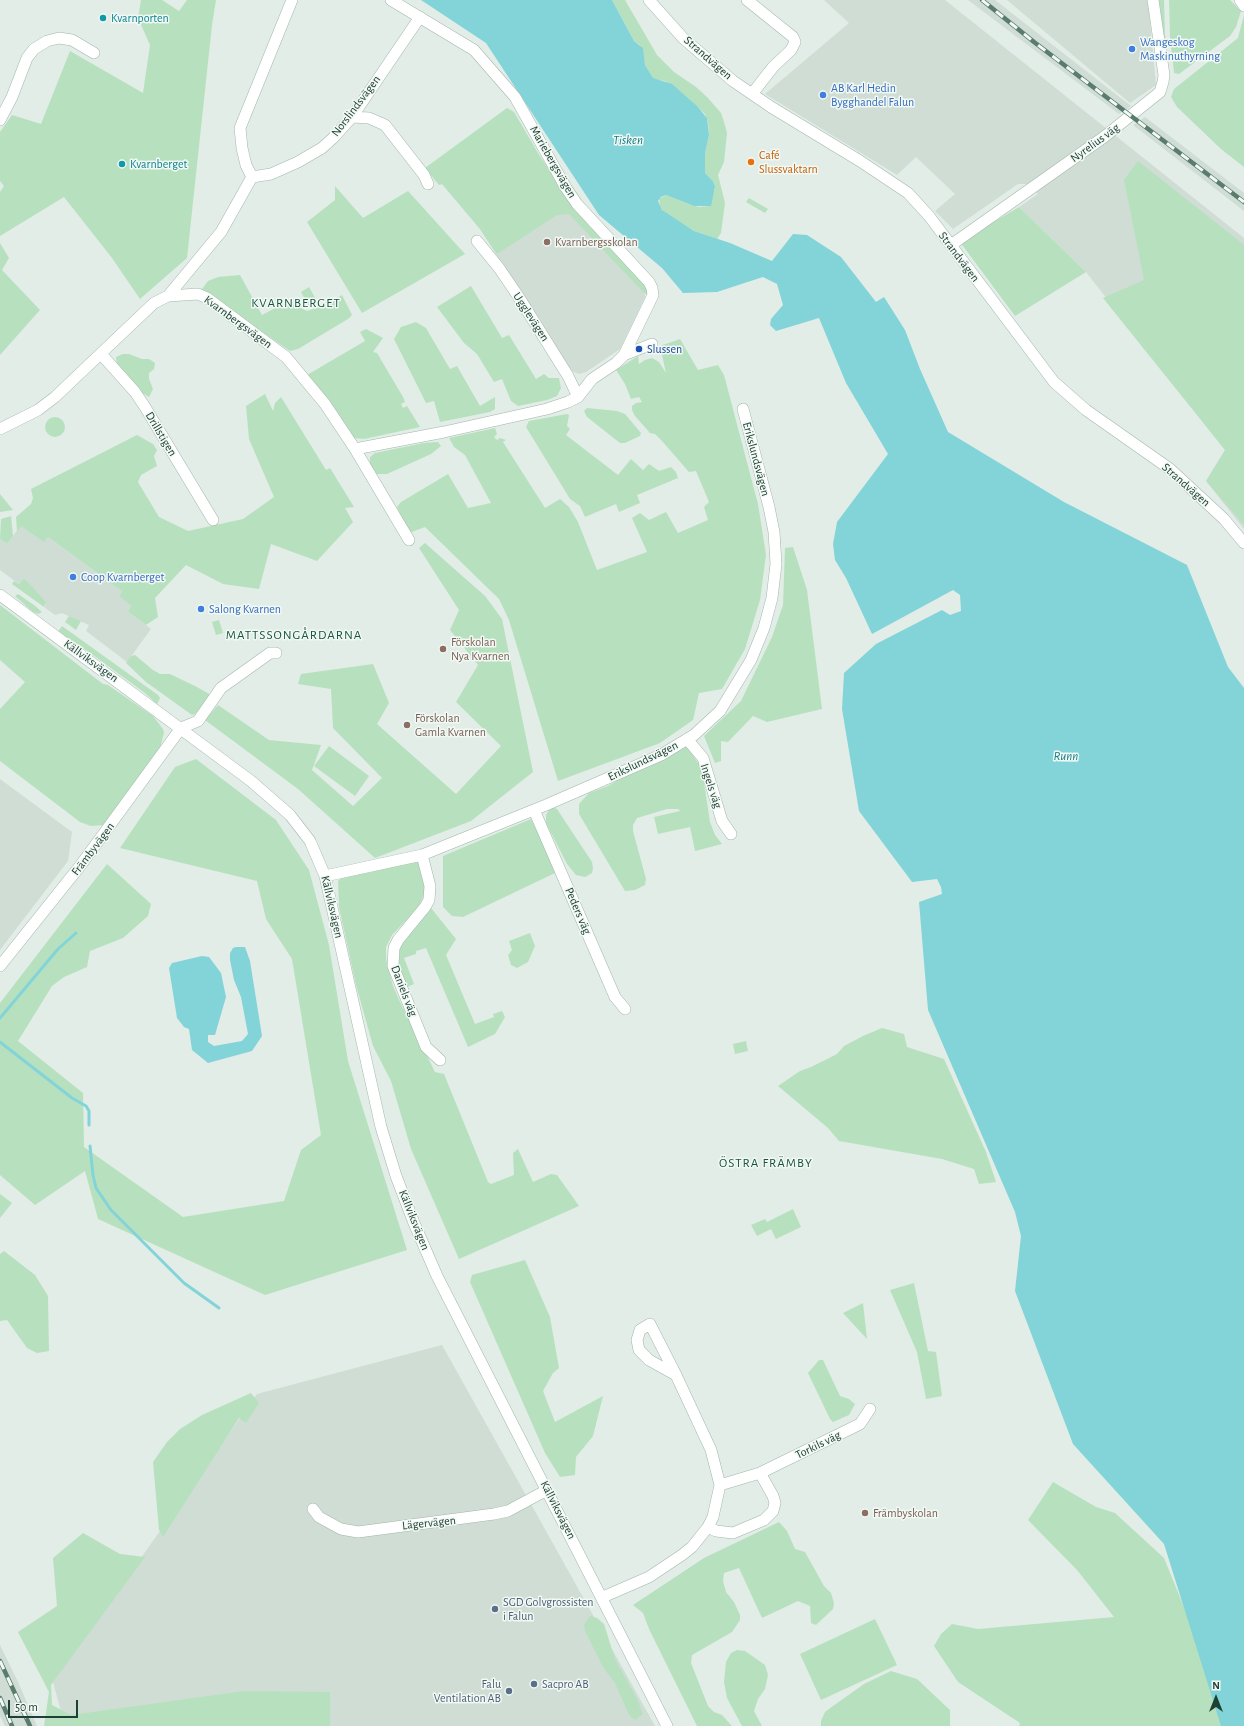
<!DOCTYPE html>
<meta charset="utf-8">
<style>
body{margin:0}
#map{position:relative;width:1244px;height:1726px;overflow:hidden;background:#e1ede6;font-family:"Alegreya Sans",sans-serif}
canvas{display:block}
.north{position:absolute;left:1196px;top:1678px;width:40px;height:40px;-webkit-text-stroke:3px #f2f9f5;paint-order:stroke;rotate:0deg;font-size:11px;font-weight:700;line-height:16px;text-align:center;color:#1f4034}
.north::after{content:'';display:block;margin:auto;width:14px;height:18px;background:#1f4034;clip-path:polygon(50% 0,100% 100%,50% 72%,0 100%)}
.scale{position:absolute;left:8px;top:1700px;width:70px;height:18px;box-sizing:border-box;border:2px solid #1f4034;border-top:0;padding-left:5px;font-size:12px;line-height:14px;white-space:nowrap;color:#1f4034;-webkit-text-stroke:3px #f2f9f5;paint-order:stroke}
</style>
<div id="map">
<canvas width="1244" height="1726"></canvas>
<div class="north">N</div>
<div class="scale">50 m</div>
</div>
<script>
const ctx = document.querySelector('canvas').getContext('2d');
ctx.lineJoin = 'round';
function fill(path, color) {
  ctx.fillStyle = color;
  ctx.fill(path, 'evenodd');
}
function poly(rows) {
  const path = new Path2D();
  for (const r of rows) {
    if (r.length === 3) {
      path.moveTo(r[0] + r[2], r[1]);
      path.arc(r[0], r[1], r[2], 0, 2 * Math.PI);
      continue;
    }
    path.moveTo(r[0], r[1]);
    for (let i = 2; i < r.length; i += 2) path.lineTo(r[i], r[i + 1]);
  }
  return path;
}
function strokePath(path, color, width, dash) {
  ctx.strokeStyle = color;
  ctx.lineWidth = width;
  ctx.lineCap = dash ? 'butt' : 'round';
  ctx.setLineDash(dash || []);
  ctx.stroke(path);
}
function label(font, color, halo, rows, align = 'center') {
  ctx.font = font + ' "Alegreya Sans",sans-serif';
  ctx.lineWidth = 3;
  ctx.setLineDash([]);
  ctx.textBaseline = 'middle';
  ctx.strokeStyle = halo;
  ctx.fillStyle = color;
  for (const [text, x, y, turn = 0] of rows) {
    ctx.save();
    ctx.translate(x, y);
    ctx.rotate((+turn || 0) * Math.PI / 180);
    ctx.textAlign = isNaN(turn) ? turn : align;
    if (halo) ctx.strokeText(text, 0, 0);
    ctx.fillText(text, 0, 0);
    ctx.restore();
  }
}
const built = poly([
 [824,0,945,0,1244,238,1244,529,1206,481,1225,450,1086,272,1019,207,1038,194,1028,184,1018,184,953,229,935,211,955,194,916,157,897,175,765,94,849,23],
 [968,0,995,0,1131,106,1119,114],
 [1007,0,1148,0,1156,85,1130,103],
 [507,108,514,112,539,155,581,216,644,281,645,297,620,349,586,372,579,374,570,370,480,229,442,184,439,185],
 [1145,117,1244,193,1244,211,1133,125],
 [21,525,44,541,48,537,122,591,119,596,131,606,128,612,151,629,127,662,86,631,89,625,62,613,55,615,44,607,46,605,24,578,19,584,0,570,0,539,7,544],
 [0,779,72,832,68,861,0,950],
 [442,1345,655,1726,65,1726,53,1682,257,1394],
 [0,1645,19,1684,37,1726,5,1726,0,1716]
]);
const green = poly([
 [141,0,162,0,179,11,187,0,216,0,212,25,187,258,140,299,112,258,64,197,0,236,0,192,4,186,0,181,0,132,12,115,41,124,70,51,143,93,150,45,138,18],
 [612,0,625,0,657,55,674,72,696,87,707,97,721,113,724,122,727,133,724,162,718,175,725,203,721,233,717,239,694,231,665,213,660,207,659,199,666,195,689,204,699,207,709,206,715,189,713,181,705,173,705,153,709,135,708,122,705,114,683,94,665,81,653,79,645,65,640,45,634,41],
 [1159,0,1164,0,1165,35,1169,73],
 [1169,0,1230,0,1241,11,1236,27,1230,36,1179,74,1174,73,1173,63,1170,38],
 [1244,15,1244,167,1221,149,1177,107,1171,97,1174,89,1238,38],
 [507,108,514,112,539,155,581,216,647,287,648,295,644,293,569,214,557,215,497,254,480,229,442,184,439,185,425,168],
 [1138,161,1244,245,1244,525,1206,481,1225,450,1103,298,1144,280,1124,180],
 [335,186,363,218,408,191,465,254,362,313,307,222,335,200],
 [749,198,768,209,765,213,746,202],
 [1019,207,1086,272,1015,316,960,242],
 [0,243,9,258,2,270,40,310,0,355],
 [240,275,262,315,279,306,293,304,307,311,325,305,342,295,352,315,348,319,298,349,290,351,204,293,202,289,208,281,218,277],
 [471,286,502,338,509,335,536,379,544,374,549,378,559,378,561,388,557,396,547,400,518,406,511,401,502,379,494,382,477,354,464,343,437,307],
 [309,287,318,303,309,307,301,292],
 [416,322,426,328,450,369,457,366,480,406,495,397,495,409,490,412,440,422,434,401,426,403,394,339,401,327],
 [366,329,383,338,373,352,377,353,403,397,405,402,401,404,403,408,407,406,420,427,364,439,354,438,307,375,365,341,360,332],
 [680,339,698,370,718,365,724,375,758,504,766,555,760,600,745,649,722,689,699,693,693,720,660,743,558,781,509,620,499,599,425,527,409,533,397,507,401,502,448,474,468,508,491,503,465,455,454,447,449,438,495,428,497,434,494,437,497,440,500,438,506,440,503,442,545,508,560,499,569,507,578,522,597,570,647,552,632,518,640,513,649,520,666,512,678,533,708,520,704,507,709,502,696,471,689,472,662,441,655,434,650,433,635,416,632,410,632,406,636,403,642,402,639,397,631,399,625,384,616,370,638,356,639,364,645,360,652,358,659,362,666,373,660,346],
 [123,354,129,354,142,359,149,359,155,363,154,369,149,373,149,379,153,389,149,397,139,391,117,365,116,357],
 [265,394,273,411,275,403,281,397,326,470,330,468,354,507,345,508,353,522,317,561,271,544,259,589,223,584,186,565,155,598,158,617,146,625,128,612,131,606,119,596,122,591,48,537,44,542,21,526,17,531,16,517,31,504,33,498,31,489,137,435,153,444,157,450,154,456,157,466,141,475,138,482,159,517,188,531,243,519,274,497,249,439,246,406],
 [587,408,617,411,625,414,641,433,640,436,625,443,620,443,587,417,584,411],
 [567,414,569,415,567,426,570,429,566,435,618,475,631,459,643,470,649,464,659,471,671,467,676,472,678,478,637,495,640,503,619,512,616,504,585,517,580,506,570,499,526,427,529,421],
 [55,427,10],
 [438,442,441,446,431,454,387,474,375,474,370,467,370,457,375,453,424,443],
 [0,494,13,510,0,512],
 [11,516,13,536,7,544,0,539,1,519],
 [425,543,485,596,502,619,533,772,471,821,375,858,298,789,205,720,218,705,269,740,321,745,312,770,353,806,382,778,333,728,331,689,298,684,301,674,373,664,389,703,377,724,456,794,501,746,456,702,478,665,450,630,459,610,419,548],
 [793,547,807,590,822,709,767,722,753,716,728,742,721,741,721,761,715,763,704,736,741,701,772,637,783,605,785,548],
 [24,578,46,602,44,607,12,584,14,581,19,584],
 [18,594,34,605,42,612,38,614,33,612,15,596],
 [0,605,103,684,108,685,153,716,163,729,164,733,160,748,104,825,91,826,80,822,0,761,0,709,25,682,0,660],
 [69,616,81,621,76,630,65,622],
 [219,620,223,633,216,635,212,622],
 [62,626,158,695,160,698,157,704,145,693,93,655,70,639,57,633],
 [135,655,153,670,160,674,170,674,197,687,209,694,209,699,195,714,192,715,146,682,126,663,131,656],
 [329,746,369,776,355,796,314,766],
 [687,746,702,769,710,822,715,835,722,844,695,851,690,827,658,834,654,817,680,811,678,809,667,809,637,818,633,825,633,831,646,879,645,885,635,890,625,891,579,814,579,804,589,793,608,786,623,777],
 [196,759,276,820,309,870,329,945,348,1061,407,1250,265,1295,98,1219,85,1171,35,1205,0,1175,0,1003,107,864,151,904,148,916,123,938,90,951,87,967,64,977,52,986,18,1041,83,1093,84,1147,183,1217,284,1201,301,1150,321,1135,292,959,266,919,257,881,120,848,175,767],
 [553,807,557,809,592,862,593,868,592,873,585,877,576,875,567,864,546,823,546,815,549,810],
 [531,819,557,872,463,917,452,916,443,907,443,856],
 [420,860,424,883,424,894,419,907,392,935,386,947,386,959,393,986,401,1004,435,1072,444,1074,488,1182,491,1184,514,1175,513,1153,518,1149,533,1182,551,1174,557,1175,579,1206,459,1259,411,1149,391,1081,373,1046,356,985,339,907,338,881,346,873],
 [431,908,456,939,446,955,475,1024,494,1017,493,1014,502,1011,505,1017,495,1034,468,1047,426,948,416,951,416,954,404,958,414,984,405,988,396,960,400,944,405,937],
 [530,933,535,946,528,962,517,968,511,965,508,955,512,950,509,941],
 [882,1028,904,1034,907,1047,944,1059,986,1152,996,1182,979,1184,974,1169,942,1159,839,1141,828,1128,778,1086,800,1071,811,1067,837,1054,844,1046,863,1036],
 [746,1041,748,1051,735,1054,733,1044],
 [0,1194,12,1203,0,1218],
 [793,1209,801,1227,776,1239,771,1229,757,1236,751,1225,765,1219,767,1222],
 [4,1251,35,1275,48,1296,49,1351,37,1353,27,1348,7,1320,0,1321,0,1254],
 [525,1260,550,1317,559,1368,553,1373,543,1391,555,1422,603,1396,593,1436,576,1457,575,1475,560,1477,545,1453,470,1282,472,1275],
 [914,1283,928,1351,936,1352,942,1396,926,1399,917,1352,890,1290],
 [863,1303,867,1339,843,1313],
 [819,1360,823,1360,840,1396,849,1399,855,1404,849,1415,833,1422,830,1419,808,1373],
 [251,1393,259,1403,246,1423,239,1418,163,1537,159,1530,153,1462,167,1442,180,1429,202,1415],
 [1053,1482,1096,1507,1115,1513,1164,1558,1212,1676,1221,1709,1221,1726,1019,1726,1020,1723,958,1682,934,1646,941,1634,952,1624,978,1629,1114,1617,1077,1570,1028,1520],
 [779,1522,787,1531,795,1549,805,1552,824,1586,831,1593,834,1603,833,1609,816,1625,811,1623,810,1606,798,1601,762,1618,739,1568,724,1573,723,1581,726,1592,734,1602,740,1615,740,1620,732,1632,692,1655,691,1663,708,1706,714,1712,722,1715,732,1726,697,1726,649,1629,643,1613,633,1605,704,1558],
 [83,1533,120,1554,145,1557,51,1685,52,1705,71,1715,244,1691,330,1692,330,1726,44,1726,49,1692,18,1632,57,1606,53,1558],
 [590,1616,597,1618,604,1624,615,1659,637,1699,643,1714,635,1720,629,1715,615,1683,603,1667,585,1631,584,1625],
 [875,1619,897,1665,821,1700,800,1654],
 [737,1650,745,1651,765,1665,768,1675,765,1689,758,1699,754,1711,762,1726,742,1726,727,1698,724,1682,726,1662,731,1653],
 [891,1671,917,1679,950,1710,950,1726,821,1726,821,1721,825,1712,833,1706,864,1684]
]);
const water = poly([
 [421,0,612,0,634,41,643,48,645,65,653,78,672,84,697,106,707,118,709,135,705,153,705,173,713,181,715,187,711,206,694,206,666,195,661,197,658,201,662,210,694,231,730,243,772,261,793,234,807,235,841,257,876,302,884,297,905,330,920,369,948,432,1064,502,1187,565,1228,667,1244,688,1244,1726,1221,1726,1164,1544,1073,1444,1015,1291,1021,1236,1015,1212,928,1010,919,902,942,894,941,887,937,879,912,882,859,811,842,709,844,673,876,644,942,610,950,615,961,611,960,595,953,590,872,634,846,578,835,560,833,544,837,522,888,454,846,383,819,318,776,331,770,325,771,319,783,305,777,284,763,277,717,292,683,293,662,268,599,215,486,43],
 [236,947,245,947,250,961,262,1036,252,1051,208,1063,192,1050,189,1029,184,1027,177,1018,169,968,172,963,202,956,209,957,221,973,226,997,215,1035,208,1035,208,1042,214,1046,242,1041,248,1034,241,997,234,980,230,960,230,953,233,948]
]);
const stream = poly([
 [0,1018,58,949,76,933],
 [0,1042,72,1098,86,1106,89,1111,89,1125],
 [90,1146,93,1175,96,1188,111,1210,184,1283,219,1308]
]);
const minor = poly([
 [391,0,474,50,515,97,566,188,577,204,649,282,652,288,653,295,624,355],
 [649,0,683,38,733,81,771,107,860,161,908,193,929,216,1054,382,1086,410,1170,469,1224,519,1244,543],
 [747,0,793,37,795,42,791,50,773,67,752,94],
 [1240,0,1244,6],
 [352,117,369,118,385,125,424,175,428,184],
 [0,120,12,97,27,58,34,49,47,41,59,38,72,40,94,53],
 [252,177,246,165,242,148,240,128,292,0],
 [477,241,499,268,518,296,568,376,578,397],
 [951,245,1104,137,1160,92,1163,82,1164,75,1153,0],
 [168,296,221,232,252,177,271,174,298,162,322,148,333,138,352,117,420,17],
 [101,354,135,392,145,407,213,520],
 [0,429,38,410,55,397,154,303,168,296,198,294,207,298,286,357,325,404,355,449,409,540],
 [355,449,444,432,547,409,568,402,578,397,592,379,616,363,624,355,652,344],
 [0,595,251,781,290,815,310,841,325,876,381,1127,396,1176,414,1223,437,1276,667,1726],
 [687,739,703,758,722,821,731,834],
 [534,810,615,997,625,1009],
 [422,855,430,886,429,900,425,907,398,940,394,948,393,966,426,1047,440,1060],
 [325,876,422,855,546,805,661,755,694,735,720,711,751,660,764,628,772,598,776,564,774,532,769,507,743,409],
 [0,966,80,866,181,728,198,721,221,688,270,653,276,653],
 [720,1485,760,1473,860,1424,870,1409],
 [313,1509,319,1517,341,1529,358,1532,494,1514,508,1511,547,1490],
 [708,1527,716,1531,733,1533,764,1520,773,1511,775,1503,773,1496,760,1473],
 [603,1597,649,1577,682,1555,692,1547,708,1527,713,1517,720,1485,711,1450,676,1375,650,1324,640,1330,637,1340,639,1350,649,1360,676,1375]
]);
const rail = poly([
 [982,0,1034,42,1244,202],
 [0,1661,30,1726],
 [0,1698,12,1726]
]);
const markers = [
 [103,18,4,"#0f9aa8"],
 [1132,49,4,"#3f7fe0"],
 [823,95,4,"#3f7fe0"],
 [751,162,4,"#e8710a"],
 [122,164,4,"#0f9aa8"],
 [547,242,4,"#8d6e63"],
 [639,349,4,"#1a4fb4"],
 [73,577,4,"#3f7fe0"],
 [201,609,4,"#3f7fe0"],
 [443,649,4,"#8d6e63"],
 [407,725,4,"#8d6e63"],
 [865,1513,4,"#8d6e63"],
 [495,1609,4,"#5c6f8a"],
 [534,1684,4,"#5c6f8a"],
 [509,1691,4,"#5c6f8a"]
];
const cultureNames = [
 ["Kvarnporten",111,18],
 ["Kvarnberget",130,164]
];
const shopNames = [
 ["Wangeskog",1140,42],
 ["Maskinuthyrning",1140,56],
 ["AB Karl Hedin",831,88],
 ["Bygghandel Falun",831,102],
 ["Coop Kvarnberget",81,577],
 ["Salong Kvarnen",209,609]
];
const streetNames = [
 ["Strandvägen",708,58,41],
 ["Norslindsvägen",356,106,-53],
 ["Nyrelius väg",1095,143,-36],
 ["Mariebergsvägen",553,162,60],
 ["Strandvägen",959,257,53],
 ["Ugglevägen",531,317,57],
 ["Kvarnbergsvägen",238,322,36],
 ["Drillstigen",161,434,59],
 ["Erikslundsvägen",756,459,75],
 ["Strandvägen",1186,485,41],
 ["Källviksvägen",91,661,36],
 ["Erikslundsvägen",643,761,-26],
 ["Ingels väg",711,786,72],
 ["Främbyvägen",93,849,-53],
 ["Källviksvägen",332,907,77],
 ["Peders väg",578,911,67],
 ["Daniels väg",404,991,69],
 ["Källviksvägen",414,1220,68],
 ["Torkils väg",818,1445,-26],
 ["Källviksvägen",558,1510,63],
 ["Lägervägen",429,1523,-6]
];
const foodNames = [
 ["Café",759,155],
 ["Slussvaktarn",759,169]
];
const educationNames = [
 ["Kvarnbergsskolan",555,242],
 ["Förskolan",451,642],
 ["Nya Kvarnen",451,656],
 ["Förskolan",415,718],
 ["Gamla Kvarnen",415,732],
 ["Främbyskolan",873,1513]
];
const transitNames = [
 ["Slussen",647,349]
];
const serviceNames = [
 ["SGD Golvgrossisten",503,1602],
 ["i Falun",503,1616],
 ["Falu",501,1684,"right"],
 ["Ventilation AB",501,1698,"right"],
 ["Sacpro AB",542,1684]
];
const waterNames = [
 ["Tisken",628,140],
 ["Runn",1066,756]
];
const neighbourhoodNames = [
 ["KVARNBERGET",296,303],
 ["MATTSSONGÅRDARNA",294,635],
 ["ÖSTRA FRÄMBY",766,1163]
];
fill(built, '#cfddd5');
fill(green, '#b7e1be');
fill(water, '#82d4d9');
strokePath(stream, '#82d4d9', 3);
strokePath(minor, '#a3b6ad', 12);
strokePath(minor, '#fff', 11);
strokePath(rail, '#597c6f', 4.5);
strokePath(rail, '#f2f9f5', 3, [9]);
for (const [x, y, r, color] of markers) {
  const dot = new Path2D();
  dot.arc(x, y, r, 0, 2 * Math.PI);
  ctx.fillStyle = color;
  ctx.fill(dot);
  strokePath(dot, '#f2f9f5', 1.5);
}
label('12px', '#0d838f', '#f2f9f5', cultureNames, 'left');
label('12px', '#366cbe', '#f2f9f5', shopNames, 'left');
label('12px', '#1f4034', '#f2f9f5', streetNames);
label('12px', '#c56008', '#f2f9f5', foodNames, 'left');
label('12px', '#785e54', '#f2f9f5', educationNames, 'left');
label('12px', '#164399', '#f2f9f5', transitNames, 'left');
label('12px', '#4e5e75', '#f2f9f5', serviceNames, 'left');
label('italic 13px', '#117c84', '#f2f9f5', waterNames);
ctx.letterSpacing = '1px';
label('13px', '#185540', '#f2f9f5', neighbourhoodNames);
ctx.letterSpacing = '0px';
</script>
